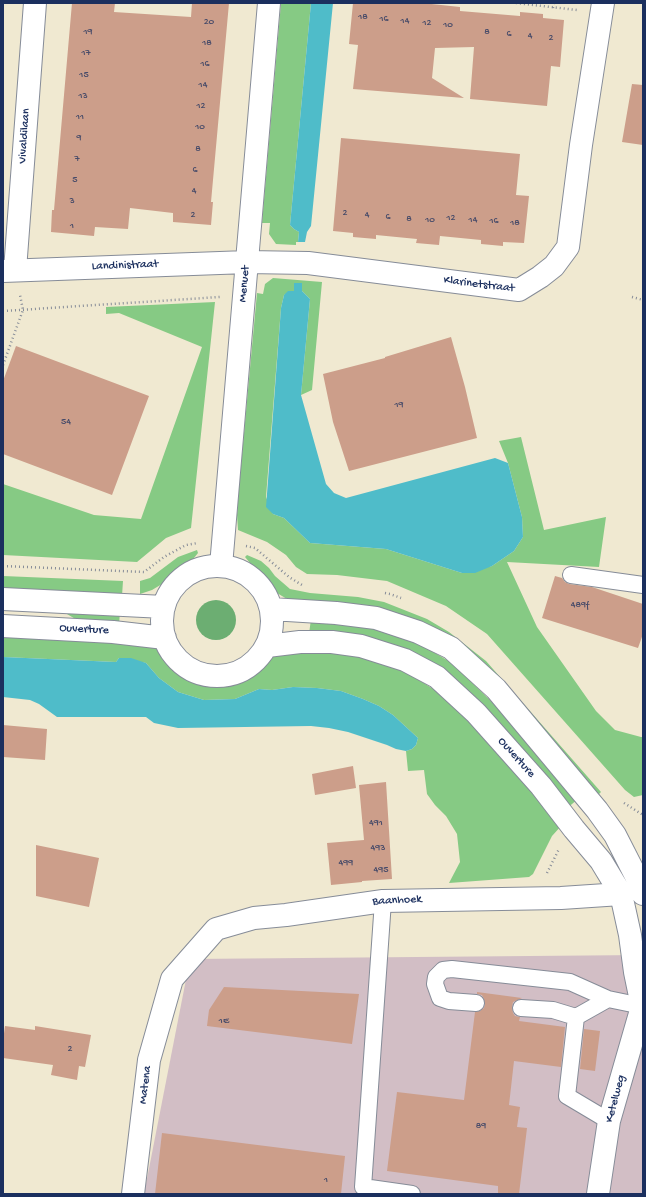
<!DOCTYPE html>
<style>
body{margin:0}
#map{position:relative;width:646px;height:1197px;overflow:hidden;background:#f0e9d1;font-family:"Gochi Hand",sans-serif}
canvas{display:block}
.frame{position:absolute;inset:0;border:4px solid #1b2f5e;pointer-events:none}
</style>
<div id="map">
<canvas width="646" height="1197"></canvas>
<div class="frame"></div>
</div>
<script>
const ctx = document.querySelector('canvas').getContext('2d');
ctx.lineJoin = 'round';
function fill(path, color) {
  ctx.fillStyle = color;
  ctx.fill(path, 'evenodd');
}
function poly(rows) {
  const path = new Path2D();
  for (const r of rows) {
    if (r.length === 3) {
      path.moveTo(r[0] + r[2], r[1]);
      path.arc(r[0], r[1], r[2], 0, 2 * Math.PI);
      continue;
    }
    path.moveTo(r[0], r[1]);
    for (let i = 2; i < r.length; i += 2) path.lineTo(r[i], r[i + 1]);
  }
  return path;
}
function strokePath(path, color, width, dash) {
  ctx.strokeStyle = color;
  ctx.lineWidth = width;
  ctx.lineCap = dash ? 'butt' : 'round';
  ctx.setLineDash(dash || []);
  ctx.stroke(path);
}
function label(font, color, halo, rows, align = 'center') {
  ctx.font = font + ' "Gochi Hand",sans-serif';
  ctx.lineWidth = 3.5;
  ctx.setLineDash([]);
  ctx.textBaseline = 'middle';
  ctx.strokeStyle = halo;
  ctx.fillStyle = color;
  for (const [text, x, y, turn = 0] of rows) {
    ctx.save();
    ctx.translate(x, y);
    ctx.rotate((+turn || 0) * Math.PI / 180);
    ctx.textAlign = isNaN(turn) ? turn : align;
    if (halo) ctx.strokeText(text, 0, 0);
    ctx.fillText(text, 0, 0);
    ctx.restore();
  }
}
const industrial = poly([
 [643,955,643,1194,144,1194,190,959]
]);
const green = poly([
 [281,3,311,3,290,225,294,229,299,232,298,242,296,242,296,245,276,244,269,234,270,223,262,223],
 [273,278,322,282,312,390,301,395,310,299,302,291,301,283,295,283,294,291,284,295,281,308,266,497,273,514,284,518,310,543,386,549,462,573,492,566,514,551,523,537,522,517,508,463,499,441,521,437,544,530,606,517,599,567,507,562,537,627,596,711,615,730,641,737,643,737,643,795,634,797,625,790,487,634,446,606,387,581,337,575,307,574,296,567,286,555,267,542,238,530,237,515,239,487,257,293,263,294,265,284],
 [215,302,191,528,166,538,137,562,3,555,3,484,94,515,141,519,202,347,119,313,106,314,106,307],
 [197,550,198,553,189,564,172,575,167,581,152,590,140,594,140,581,150,578,178,557],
 [247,555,261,561,269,568,275,576,290,589,310,593,358,597,384,602,427,619,449,632,486,661,601,792,596,797,473,660,287,599,277,593,271,588,245,557],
 [3,576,123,581,122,596,3,590],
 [55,607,120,611,119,625,84,624],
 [311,619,362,624,388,631,423,646,452,663,502,712,578,799,566,809,460,690,309,634],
 [3,634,133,640,155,647,163,653,177,668,188,675,203,681,216,683,230,682,246,675,272,656,285,653,350,653,390,664,411,675,438,692,461,713,562,825,552,836,533,874,529,877,449,883,460,862,457,834,446,816,435,805,427,794,424,770,408,771,406,751,412,749,416,745,418,738,393,715,379,706,363,699,341,691,317,688,293,687,272,690,259,689,235,699,204,700,178,692,159,678,146,663,119,658,116,662,3,657]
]);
const forest = poly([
 [216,620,20]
]);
const water = poly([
 [311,3,333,3,311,226,307,232,305,242,298,242,299,232,294,229,290,225],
 [294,283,302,283,302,291,310,299,301,395,326,484,334,493,346,498,495,458,508,463,522,517,523,537,514,551,492,566,475,573,462,573,386,549,310,543,284,518,273,514,266,507,281,308,284,295,288,291,294,291],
 [3,657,116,662,119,658,131,658,146,663,159,678,178,692,204,700,235,699,259,689,272,690,293,687,317,688,341,691,363,699,379,706,393,715,418,738,416,745,412,749,406,751,396,749,387,745,348,732,329,728,311,726,178,728,154,723,146,717,57,717,39,704,30,700,3,697]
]);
const building = poly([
 [72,3,115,3,114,12,191,17,192,3,229,3,211,202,213,202,211,225,173,222,173,213,130,208,128,229,95,227,94,236,51,232,52,210,54,210],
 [353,3,422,3,460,7,460,11,520,16,520,12,543,14,543,18,564,20,560,67,551,66,547,106,470,99,474,47,435,48,432,78,464,98,353,89,358,45,349,44],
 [632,84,643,85,643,145,622,142],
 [341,138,520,154,516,195,529,196,524,243,503,242,503,246,481,244,481,240,440,236,439,245,416,243,417,239,376,235,376,239,353,237,353,233,333,231],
 [451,337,465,387,477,438,349,471,333,422,323,374,385,358,385,357],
 [16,346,149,396,112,495,3,454,3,381],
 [555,576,562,578,565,582,569,584,592,587,643,604,643,634,638,648,542,618],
 [3,725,47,729,45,760,3,757],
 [353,766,356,788,315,795,312,774],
 [386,782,392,879,362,881,362,882,331,885,327,843,364,840,359,785],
 [36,845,99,858,89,907,36,896],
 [224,987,359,994,352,1044,207,1026,209,1010],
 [477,992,522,998,513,1002,512,1007,513,1013,515,1016,520,1017,519,1021,565,1027,561,1067,514,1061,509,1105,520,1107,517,1127,527,1128,519,1194,498,1194,498,1186,387,1171,397,1092,464,1100,475,1012,480,1011,484,1008,485,1004,484,999,482,995,477,994],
 [5,1026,35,1030,35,1026,91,1035,85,1067,79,1066,77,1080,51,1075,53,1065,3,1058,3,1041],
 [584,1029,600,1031,595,1071,580,1069],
 [162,1133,345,1156,341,1194,155,1194]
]);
const path = poly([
 [516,3,577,10],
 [553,8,554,3],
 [632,297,643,300],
 [3,311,220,297],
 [3,365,23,310,20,295],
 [246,546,255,548,289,577,302,585],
 [3,566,144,572,164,557,186,545,198,543],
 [385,593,390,594,401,598],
 [624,803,643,815],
 [547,873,559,849]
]);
const lane = poly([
 [571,575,643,585],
 [383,901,363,1187,412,1194],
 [608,999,576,1017,567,1096,609,1121],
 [476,1003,449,1001,440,998,435,984,436,977,443,970,452,969,570,982,608,999,642,1006],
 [521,1008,553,1010,576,1017]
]);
const street = poly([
 [15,270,35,3],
 [3,271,247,262,308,263,519,290,540,277,554,266,568,247,581,145,603,3],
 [221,566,269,3],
 [133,1194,149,1060,172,979,216,929,254,918,286,915,383,901,561,898,621,894]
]);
const secondary = poly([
 [217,621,55],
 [3,599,164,607],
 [271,609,336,613,376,618,418,632,451,648,496,689,597,810,615,835,641,886,643,894],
 [3,626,113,632,165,638],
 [267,646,300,642,332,642,361,646,405,660,437,677,476,713,541,786,574,829,601,861,621,894,630,935,635,972,642,1006],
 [598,1194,609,1121,643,1003]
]);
const numberNames = [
 ["18",363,17],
 ["16",384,19],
 ["14",405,21],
 ["20",209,22],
 ["12",427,23],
 ["10",448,25],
 ["19",88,32],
 ["8",487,32],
 ["6",509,34],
 ["4",530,36],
 ["2",551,38],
 ["18",207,43],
 ["17",86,53],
 ["16",205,64],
 ["15",84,75],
 ["14",203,85],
 ["13",83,96],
 ["12",201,106],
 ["11",80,117],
 ["10",200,127],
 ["9",79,138],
 ["8",198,149],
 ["7",77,159],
 ["6",195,170],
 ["5",75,180],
 ["4",194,191],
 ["3",72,201],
 ["2",345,213],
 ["2",193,215],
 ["4",367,215],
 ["6",388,217],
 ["12",451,218],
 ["8",409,219],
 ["10",430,220],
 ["14",473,220],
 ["16",494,221],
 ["18",515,223],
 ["1",72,226],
 ["19",399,405],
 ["54",66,422],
 ["489f",580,605],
 ["491",376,823],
 ["493",378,848],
 ["499",346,863],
 ["495",381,870],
 ["1E",224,1021],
 ["2",70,1049],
 ["89",481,1126],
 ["1",326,1180]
];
const streetNames = [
 ["Vivaldilaan",25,136,-86],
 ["Landinistraat",125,266,-2],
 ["Menuet",245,284,-85],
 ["Klarinetstraat",479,285,7],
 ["Ouverture",84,630,3],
 ["Ouverture",516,758,48],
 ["Baanhoek",397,901,-3],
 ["Matena",146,1085,-83],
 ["Ketelweg",616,1099,-75]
];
fill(industrial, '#d2bec5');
fill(green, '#86ca84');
fill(forest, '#6cae72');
fill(water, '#4fbcc9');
fill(building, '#cc9e8a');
strokePath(lane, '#868c98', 18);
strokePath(street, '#868c98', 24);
strokePath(secondary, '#868c98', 24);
strokePath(path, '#868c98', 2.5, [1, 3]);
strokePath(lane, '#fff', 16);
strokePath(street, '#fff', 22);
strokePath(secondary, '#fff', 22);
label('10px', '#474b69', null, numberNames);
label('12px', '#1b2f5e', '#fff', streetNames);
</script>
